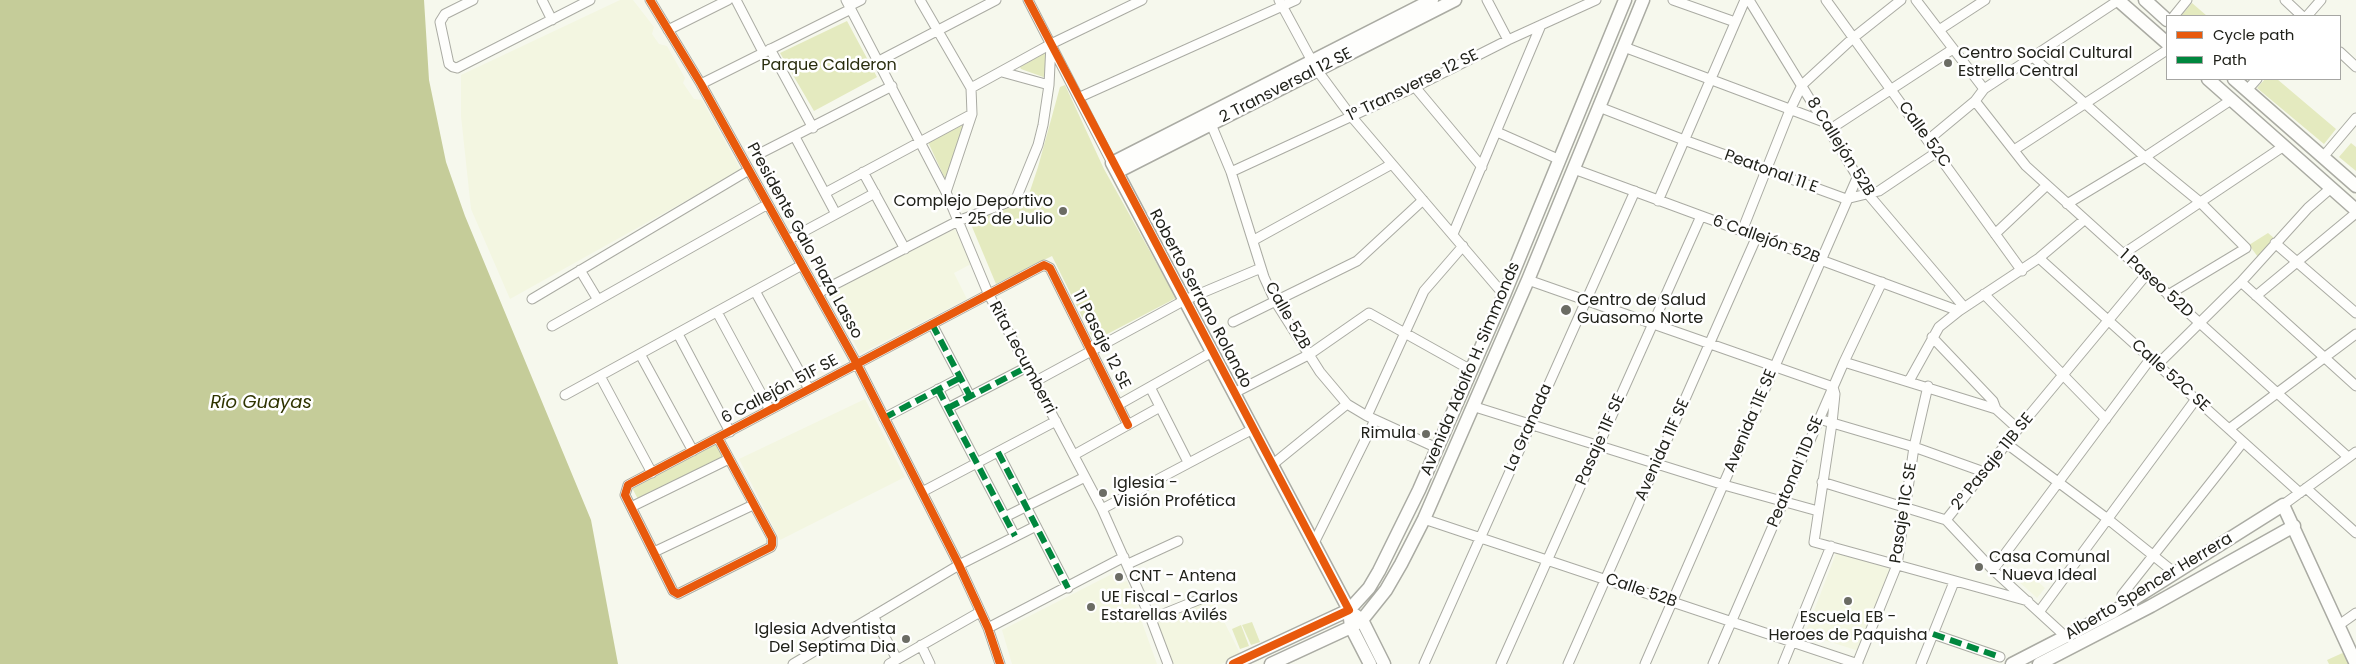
<!DOCTYPE html>
<meta charset="utf-8">
<style>
body{margin:0}
#map{position:relative;width:2356px;height:664px;overflow:hidden;background:#f6f8ed;font-family:Poppins,sans-serif}
canvas{display:block}
.legend{position:absolute;left:2166px;top:15px;width:175px;height:65px;box-sizing:border-box;background:#fff;border:1px solid #a6a6a3;margin:0;padding:6px 9px;list-style:none;font-size:15px;color:#20211a}
.legend li{display:flex;align-items:center;gap:10px;height:25px}
.legend b{width:25px;border:1px solid #a6a6a3}
</style>
<div id="map">
<canvas width="2356" height="664"></canvas>
<ul class="legend">
<li><b style="height:6px;background:#e8590c"></b>Cycle path</li>
<li><b style="height:6px;background:#00873e"></b>Path</li>
</ul>
</div>
<script>
const ctx = document.querySelector('canvas').getContext('2d');
ctx.lineJoin = 'round';
function fill(path, color) {
  ctx.fillStyle = color;
  ctx.fill(path, 'evenodd');
}
function poly(rows) {
  const path = new Path2D();
  for (const r of rows) {
    path.moveTo(r[0], r[1]);
    for (let i = 2; i < r.length; i += 2) path.lineTo(r[i], r[i + 1]);
  }
  return path;
}
function strokePath(path, color, width, dash) {
  ctx.strokeStyle = color;
  ctx.lineWidth = width;
  ctx.lineCap = dash ? 'butt' : 'round';
  ctx.setLineDash(dash || []);
  ctx.stroke(path);
}
function label(font, color, halo, rows, align = 'center') {
  ctx.font = font + ' Poppins,sans-serif';
  ctx.lineWidth = 5;
  ctx.setLineDash([]);
  ctx.textBaseline = 'middle';
  ctx.strokeStyle = halo;
  ctx.fillStyle = color;
  for (const [text, x, y, turn = 0] of rows) {
    ctx.save();
    ctx.translate(x, y);
    ctx.rotate((+turn || 0) * Math.PI / 180);
    ctx.textAlign = isNaN(turn) ? turn : align;
    if (halo) ctx.strokeText(text, 0, 0);
    ctx.fillText(text, 0, 0);
    ctx.restore();
  }
}
const built = poly([
 [620,0,633,0,654,27,652,34,659,44,667,46,685,78,683,83,694,99,702,100,741,170,510,299,471,209,461,116,461,75],
 [955,229,971,264,954,273,967,299,860,354,829,293],
 [865,399,905,477,780,540,739,459],
 [1837,551,1891,569,1859,651,1805,634],
 [2025,570,2045,588,2037,598,2017,580],
 [1112,574,1117,585,1127,581,1157,664,1012,664,1002,630],
 [1212,598,1241,655,1221,664,1174,664,1156,622]
]);
const green = poly([
 [2192,3,2207,16,2181,16],
 [847,21,877,77,814,111,780,53],
 [1047,52,1046,78,1021,69,1020,67],
 [2265,79,2277,79,2336,129,2324,144,2257,88],
 [1065,85,1104,169,1176,298,1094,341,1052,256,996,284,970,222,1027,200,1038,167,1060,87],
 [967,123,946,181,928,142],
 [2351,143,2356,147,2356,171,2339,157],
 [2268,233,2274,238,2258,257,2249,245],
 [715,442,725,459,639,501,631,486],
 [1252,622,1260,642,1251,645,1242,625],
 [1241,625,1249,646,1240,649,1232,629],
 [2347,651,2353,664,2329,664,2327,660]
]);
const water = poly([
 [0,0,424,0,429,80,446,162,465,216,591,520,618,664,0,664]
]);
const street = poly([
 [473,0,445,14,440,22,449,64,453,67,457,68,590,0],
 [542,0,552,20],
 [650,0,701,84,857,364,959,565,988,628,1000,664],
 [736,0,763,52],
 [846,0,946,192,988,293,1102,509,1151,619,1168,664],
 [920,0,971,88],
 [1028,0,1112,163],
 [1279,0,1312,61],
 [1487,0,1508,40],
 [1673,0,1735,22],
 [1749,0,1868,194,1964,307],
 [1826,0,2022,271],
 [1916,0,1984,89],
 [2285,0,2302,16],
 [849,6,861,0],
 [2174,16,2187,0],
 [2307,16,2321,0],
 [668,30,728,0],
 [1939,30,1985,0],
 [1624,47,1824,122],
 [770,49,813,128],
 [2340,52,2356,67],
 [2033,57,2145,157,2200,202,2246,248,2168,295],
 [879,61,996,0],
 [1317,70,1351,116,1504,295],
 [1002,72,1049,85],
 [701,84,851,9],
 [1415,87,1482,167],
 [2247,90,2257,79],
 [1080,97,1296,0],
 [1975,101,2026,166,2348,457],
 [1599,107,1684,140,1846,199,1879,191,1937,152],
 [1211,124,1231,172,1264,277,1275,301,1320,372,1347,404,1367,416,1437,448],
 [1829,130,1953,49],
 [1497,132,1558,159],
 [795,137,836,214],
 [1928,140,1975,101,1984,89,2119,0],
 [2014,150,2167,50],
 [759,154,892,86],
 [2323,157,2356,118],
 [1574,169,1959,311],
 [863,172,905,249],
 [1231,172,1415,87,1508,40,1596,0],
 [946,192,972,114],
 [825,193,972,114,971,88,1051,44,1142,0],
 [1658,201,1745,0],
 [2067,204,2145,157,2231,100],
 [1742,231,1790,110,1802,85,1853,38,1901,0],
 [1453,234,1541,25],
 [1995,234,2047,185],
 [788,240,875,193],
 [1254,240,1392,164],
 [2275,243,2356,313],
 [2123,254,2284,146],
 [2039,258,2300,493],
 [580,270,598,300],
 [1528,280,1833,387,1835,394,1832,423,1814,542,2028,601],
 [2241,282,2356,386],
 [755,291,809,389],
 [818,293,958,221,1016,199,1038,145,1043,125,1049,85,1051,44],
 [1984,294,2106,419],
 [2256,296,2356,213],
 [532,299,749,170],
 [717,312,770,410],
 [1233,322,1357,261,1423,200],
 [932,324,970,396],
 [552,326,768,204],
 [678,334,730,432],
 [1932,337,1993,401,1996,409,2018,429],
 [640,354,693,451],
 [1844,362,1996,409],
 [2158,364,2241,282,2308,208,2331,188],
 [600,376,652,473],
 [1036,381,1185,300,1261,268],
 [1909,381,1939,327,1959,311,2039,258,2084,220],
 [1150,387,1188,462],
 [938,389,1015,536],
 [1234,393,1310,354,1369,313,1471,370],
 [565,395,802,265],
 [1118,405,1212,352],
 [1472,406,1724,485,1818,511],
 [948,408,1027,367],
 [1367,416,1424,291,1463,246],
 [884,418,960,378],
 [1819,419,1914,447,1984,472],
 [2229,429,2356,334],
 [718,438,772,538,772,545,771,547,678,594,673,591,625,495,628,485,1044,265,1050,268,1128,425],
 [2007,444,2109,520,2170,569],
 [998,452,1068,588],
 [1074,455,1160,407],
 [1272,465,1347,404],
 [1822,482,1946,520,1993,570,2065,636],
 [2306,488,2356,533],
 [922,492,1056,421],
 [2283,505,2356,452],
 [631,507,729,459],
 [1102,509,1253,429],
 [1005,517,1085,477],
 [1424,519,1858,664],
 [1946,520,2018,429,2146,275],
 [1314,543,1375,420],
 [654,552,753,505],
 [1128,564,1178,541],
 [1993,570,2151,358],
 [2122,595,2243,442],
 [2039,612,2196,399],
 [873,616,897,659],
 [1151,619,1208,596],
 [2339,625,2356,613],
 [988,628,1124,557],
 [1933,634,2000,657],
 [921,645,930,664],
 [793,664,959,565,1036,526],
 [889,664,980,612],
 [1424,664,1635,191],
 [1501,664,1701,216],
 [1568,664,1757,236],
 [1645,664,1857,178],
 [1713,664,1844,362,1882,282],
 [1783,664,1831,546],
 [1857,664,1897,565,1914,447,1928,386],
 [1921,664,1954,582]
]);
const secondary = poly([
 [2118,0,2167,43],
 [2145,0,2167,20],
 [2208,79,2356,210],
 [2234,79,2356,186],
 [1117,172,1455,0],
 [1355,615,1362,620,1384,664],
 [1233,664,1349,610,1369,588,1379,571,1419,490,1504,295,1625,0],
 [1271,664,1351,627,1362,620,1386,590,1401,564,1424,519,1528,280,1643,0],
 [1370,664,1351,627,1349,610,1112,163,1432,0],
 [2012,664,2113,612,2283,505,2356,664],
 [2039,664,2151,606,2294,526]
]);
const quiet = poly([
 [932,324,970,396],
 [938,389,1015,536],
 [948,408,1027,367],
 [884,418,960,378],
 [998,452,1068,588],
 [1933,634,2000,657]
]);
const cycleway = poly([
 [650,0,701,84,857,364,959,565,988,628,1000,664],
 [1028,0,1349,610,1233,664],
 [718,438,772,538,772,545,771,547,678,594,673,591,625,495,628,485,1044,265,1050,268,1128,425]
]);
const markers = [
 [1948,63,5,"#6b6c64"],
 [1063,211,5,"#6b6c64"],
 [1566,310,6,"#6b6c64"],
 [1426,434,5,"#6b6c64"],
 [1103,493,5,"#6b6c64"],
 [1979,567,5,"#6b6c64"],
 [1119,577,5,"#6b6c64"],
 [1848,601,5,"#6b6c64"],
 [1091,607,5,"#6b6c64"],
 [906,639,5,"#6b6c64"]
];
const poiNames = [
 ["Centro Social Cultural",1958,54],
 ["Estrella Central",1958,72],
 ["Complejo Deportivo",1053,202,"right"],
 ["- 25 de Julio",1053,220,"right"],
 ["Centro de Salud",1577,301],
 ["Guasomo Norte",1577,319],
 ["Rimula",1416,434,"right"],
 ["Iglesia -",1113,484],
 ["Visión Profética",1113,502],
 ["Casa Comunal",1989,558],
 ["- Nueva Ideal",1989,576],
 ["CNT - Antena",1129,577],
 ["UE Fiscal - Carlos",1101,598],
 ["Estarellas Avilés",1101,616],
 ["Escuela EB -",1848,618,"center"],
 ["Heroes de Paquisha",1848,636,"center"],
 ["Iglesia Adventista",896,630,"right"],
 ["Del Septima Dia",896,648,"right"]
];
const parkNames = [
 ["Parque Calderon",829,66]
];
const streetNames = [
 ["2 Transversal 12 SE",1286,86,-27],
 ["1° Transverse 12 SE",1413,86,-26],
 ["Calle 52C",1924,135,54],
 ["8 Callejón 52B",1840,147,58],
 ["Peatonal 11 E",1771,172,20],
 ["6 Callejón 52B",1766,240,20],
 ["Presidente Galo Plaza Lasso",804,241,61],
 ["1 Paseo 52D",2156,284,42],
 ["Roberto Serrano Rolando",1200,299,62],
 ["Calle 52B",1287,316,60],
 ["11 Pasaje 12 SE",1101,340,63],
 ["Rita Lecumberri",1022,358,62],
 ["Avenida Adolfo H. Simmonds",1471,369,-67],
 ["Calle 52C SE",2170,376,42],
 ["6 Callejón 51F SE",780,390,-28],
 ["Avenida 11E SE",1751,421,-67],
 ["La Granada",1529,428,-66],
 ["Pasaje 11F SE",1601,440,-66],
 ["Avenida 11F SE",1663,450,-66],
 ["2° Pasaje 11B SE",1993,462,-51],
 ["Peatonal 11D SE",1796,472,-67],
 ["Pasaje 11C SE",1904,513,-81],
 ["Alberto Spencer Herrera",2149,587,-31],
 ["Calle 52B",1641,591,19]
];
const waterNames = [
 ["Río Guayas",261,403]
];
fill(built, '#f3f6e1');
fill(green, '#e4eabf');
fill(water, '#c5cc99');
strokePath(street, '#aaaba3', 11);
strokePath(secondary, '#aaaba3', 15);
strokePath(street, '#fefefc', 9);
strokePath(secondary, '#fefefc', 12);
strokePath(quiet, '#00873e', 6, [12, 6]);
strokePath(cycleway, '#e8590c', 8);
for (const [x, y, r, color] of markers) {
  const dot = new Path2D();
  dot.arc(x, y, r, 0, 2 * Math.PI);
  ctx.fillStyle = color;
  ctx.fill(dot);
  strokePath(dot, '#fff', 2);
}
label('16px', '#20211a', '#fff', poiNames, 'left');
label('16px', '#292d0e', '#fff', parkNames);
label('16px', '#20211a', '#fff', streetNames);
label('italic 18px', '#2f3400', '#fff', waterNames);
</script>
